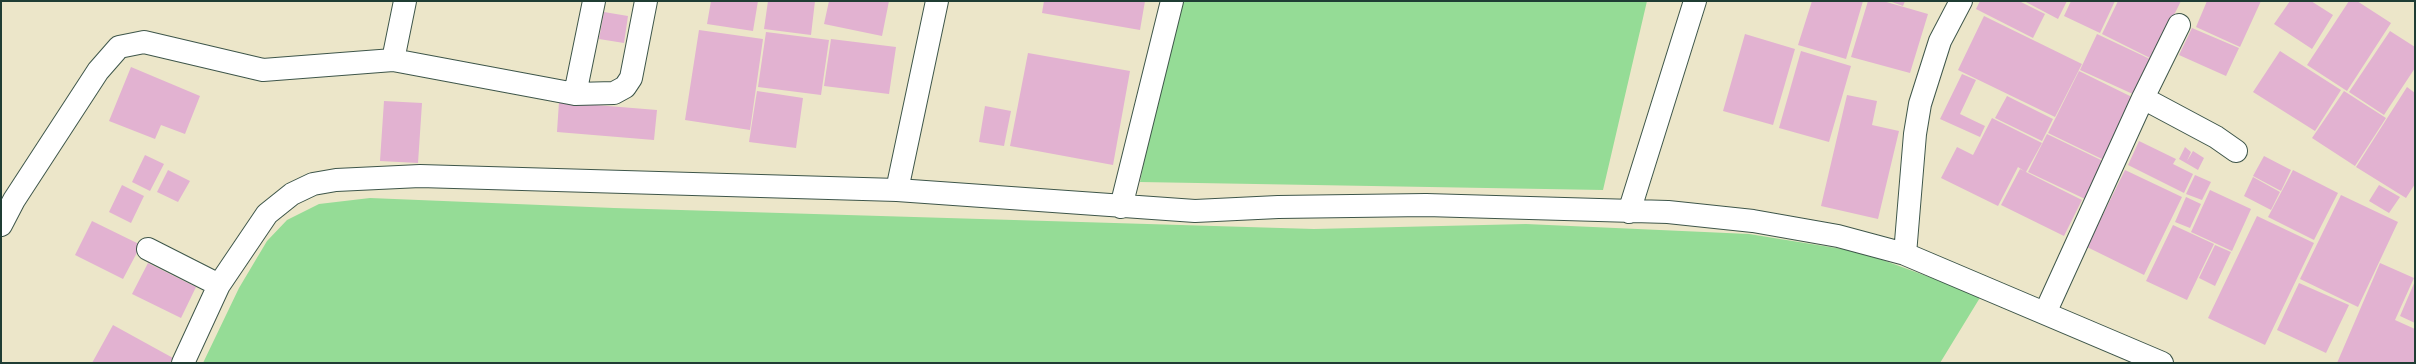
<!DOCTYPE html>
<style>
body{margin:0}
#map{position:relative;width:2416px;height:364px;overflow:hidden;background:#ece6c9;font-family:"Architects Daughter",sans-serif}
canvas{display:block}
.frame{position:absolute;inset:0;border:2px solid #1f3d34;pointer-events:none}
</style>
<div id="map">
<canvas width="2416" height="364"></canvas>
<div class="frame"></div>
</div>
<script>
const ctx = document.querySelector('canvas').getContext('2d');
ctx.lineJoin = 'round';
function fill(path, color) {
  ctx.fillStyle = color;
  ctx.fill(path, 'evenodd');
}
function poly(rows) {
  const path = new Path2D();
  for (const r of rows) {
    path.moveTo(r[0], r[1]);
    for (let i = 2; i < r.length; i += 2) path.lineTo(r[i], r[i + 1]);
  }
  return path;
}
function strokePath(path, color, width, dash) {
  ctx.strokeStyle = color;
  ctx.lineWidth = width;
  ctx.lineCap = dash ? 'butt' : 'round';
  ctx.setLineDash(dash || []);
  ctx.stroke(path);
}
const green = poly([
 [1176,1,1647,1,1603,190,1140,182],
 [370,198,614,208,1314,229,1526,224,1749,234,1861,252,1981,296,1940,363,203,363,239,288,267,241,287,220,319,204]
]);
const building = poly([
 [711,1,758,1,753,31,707,24],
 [768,1,815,1,811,35,764,29],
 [829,1,889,1,882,36,824,24],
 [1044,1,1145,1,1140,30,1042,13],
 [1812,1,1863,1,1846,59,1798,45],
 [1868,1,1883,1,1928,14,1910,73,1851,57],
 [1889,1,1905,1,1903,6],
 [1980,1,2019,1,2045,14,2033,38,1976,9],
 [2024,1,2067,1,2058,19],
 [2071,1,2115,1,2100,33,2064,16],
 [2118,1,2181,1,2152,59,2102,34],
 [2207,1,2261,1,2240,47,2196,27],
 [2290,1,2311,1,2333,15,2312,49,2274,24],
 [2349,1,2357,1,2391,23,2347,91,2307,65],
 [604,12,628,16,624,43,599,39],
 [1984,16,2082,64,2055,117,1958,70],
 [2192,28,2239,48,2226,76,2179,55],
 [699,30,763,39,750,130,685,120],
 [2390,31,2415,47,2415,68,2384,115,2349,92],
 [766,32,829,40,821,95,758,87],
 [1745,34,1795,49,1773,125,1723,111],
 [2097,34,2152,60,2135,95,2080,70],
 [831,39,896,47,889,94,824,86],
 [1801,51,1851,66,1829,142,1779,128],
 [2280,51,2341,90,2315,131,2253,92],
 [1028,53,1130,71,1113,165,1010,146],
 [131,67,200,96,185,134,161,125,155,139,109,121],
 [2079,71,2134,98,2104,160,2048,133],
 [1962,74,1976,80,1960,114,1985,126,1980,137,1940,119],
 [2407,87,2415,93,2415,184,2406,198,2356,167],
 [757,91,803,98,796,148,749,142],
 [2344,91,2386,118,2355,166,2312,138],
 [1847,95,1877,101,1872,125,1899,131,1878,219,1821,206],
 [2007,96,2053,119,2042,141,1995,118],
 [384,101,422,103,418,163,380,161],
 [559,102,657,110,654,140,557,132],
 [985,106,1011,111,1004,146,979,142],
 [1992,118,2042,143,2026,172,2082,200,2064,236,2001,205,2020,169,2024,171,2018,167,1998,206,1941,178,1957,147,1973,155],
 [2047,134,2103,161,2085,199,2028,172],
 [2139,141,2176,159,2173,164,2193,174,2184,193,2128,165],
 [2185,147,2191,152,2187,161,2193,151,2204,158,2198,170,2179,159],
 [145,155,164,164,150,191,132,182],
 [2264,156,2291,170,2281,191,2253,176],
 [168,170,190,181,178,202,157,192],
 [2125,170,2182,197,2144,275,2087,247],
 [2293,170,2338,193,2314,240,2268,217],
 [2195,175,2211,182,2202,200,2186,194],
 [2253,177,2280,192,2271,210,2244,196],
 [122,185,144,196,131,223,109,212],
 [2379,185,2400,197,2389,213,2369,201],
 [2210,190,2251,209,2232,251,2191,232],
 [2341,195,2398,222,2358,307,2300,279],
 [2186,197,2201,204,2190,228,2175,222],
 [2257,216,2314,243,2265,345,2208,318],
 [92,221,141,245,123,279,75,255],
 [2173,225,2214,244,2187,300,2146,281],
 [2215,245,2231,252,2215,286,2199,278],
 [148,263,196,287,181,318,132,294],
 [2380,263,2414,278,2395,320,2415,329,2415,363,2337,363],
 [2415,281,2415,323,2400,316],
 [2299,283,2349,305,2326,353,2277,330],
 [113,325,173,358,170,363,92,363]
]);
const minor = poly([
 [393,60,405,1],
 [575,94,594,1],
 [2143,98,2216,137,2236,151],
 [897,190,937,1],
 [1121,207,1172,1],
 [1629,212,1695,1],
 [1,225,14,200,98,71,119,47,144,42,263,70,393,60,575,94,614,93,625,87,631,78,646,1],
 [148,249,219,285],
 [1905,254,1915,134,1920,104,1940,41,1961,1],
 [2045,313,2143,98,2179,25],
 [183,363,219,285,267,214,292,194,313,184,336,180,420,176,897,190,1195,211,1278,207,1426,205,1668,212,1753,221,1838,236,1905,254,2162,363]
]);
fill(green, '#95dc96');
fill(building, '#e2b2d1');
strokePath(minor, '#3e564a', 24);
strokePath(minor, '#fff', 22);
</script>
